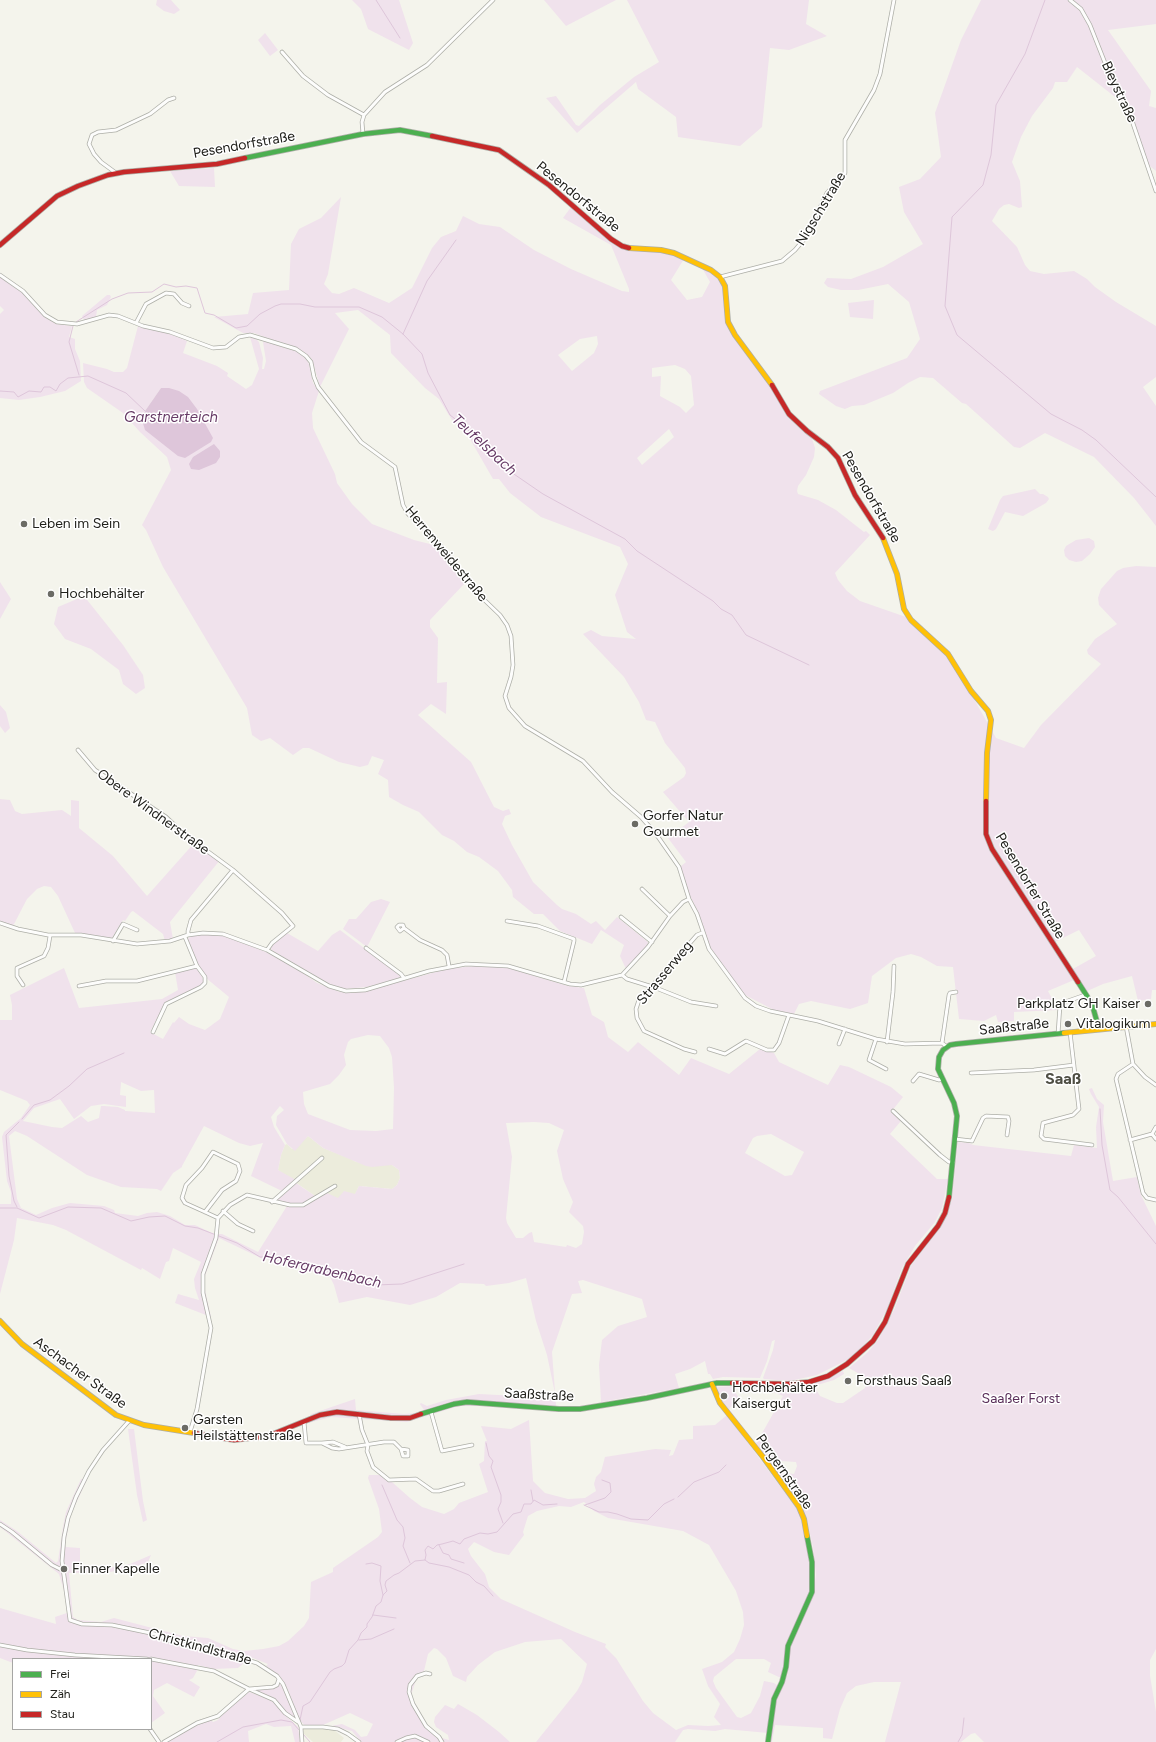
<!DOCTYPE html>
<meta charset="utf-8">
<style>
body{margin:0}
#map{position:relative;width:1156px;height:1742px;overflow:hidden;background:#f4f4ec;font-family:Figtree,sans-serif}
canvas{display:block}
.legend{position:absolute;left:12px;top:1658px;width:140px;height:72px;box-sizing:border-box;background:#fff;border:1px solid #a6a6a4;margin:0;padding:5px 7px;list-style:none;font-size:12px;color:#21211c}
.legend li{display:flex;align-items:center;gap:8px;height:20px}
.legend b{width:20px;border:1px solid #a6a6a4}
</style>
<div id="map">
<canvas width="1156" height="1742"></canvas>
<ul class="legend">
<li><b style="height:5px;background:#4caf50"></b>Frei</li>
<li><b style="height:5px;background:#ffc107"></b>Zäh</li>
<li><b style="height:5px;background:#c62828"></b>Stau</li>
</ul>
</div>
<script>
const ctx = document.querySelector('canvas').getContext('2d');
ctx.lineJoin = 'round';
function fill(path, color) {
  ctx.fillStyle = color;
  ctx.fill(path, 'evenodd');
}
function poly(rows) {
  const path = new Path2D();
  for (const r of rows) {
    path.moveTo(r[0], r[1]);
    for (let i = 2; i < r.length; i += 2) path.lineTo(r[i], r[i + 1]);
  }
  return path;
}
function strokePath(path, color, width, dash) {
  ctx.strokeStyle = color;
  ctx.lineWidth = width;
  ctx.lineCap = dash ? 'butt' : 'round';
  ctx.setLineDash(dash || []);
  ctx.stroke(path);
}
function label(font, color, halo, rows, align = 'center') {
  ctx.font = font + ' Figtree,sans-serif';
  ctx.lineWidth = 3;
  ctx.setLineDash([]);
  ctx.textBaseline = 'middle';
  ctx.strokeStyle = halo;
  ctx.fillStyle = color;
  for (const [text, x, y, turn = 0] of rows) {
    ctx.save();
    ctx.translate(x, y);
    ctx.rotate((+turn || 0) * Math.PI / 180);
    ctx.textAlign = isNaN(turn) ? turn : align;
    if (halo) ctx.strokeText(text, 0, 0);
    ctx.fillText(text, 0, 0);
    ctx.restore();
  }
}
const built = poly([
 [308,1136,323,1148,349,1158,356,1162,392,1165,399,1170,400,1178,397,1185,392,1189,359,1186,355,1194,338,1199,327,1194,319,1197,315,1196,278,1170,281,1155,285,1145,287,1144,292,1149],
 [303,1728,322,1728,334,1730,344,1738,341,1742,313,1742,304,1734]
]);
const green = poly([
 [157,0,171,0,180,10,174,14,164,11,156,5],
 [352,0,399,0,413,43,409,50,368,29,361,9],
 [544,0,616,0,566,26],
 [627,0,809,0,806,24,827,36,789,50,770,48,762,127,740,146,678,137,676,117,638,89,636,82,577,133,546,98,556,96,576,125,579,126,600,105,634,77,659,62],
 [981,0,1156,0,1156,24,1108,30,1151,91,1149,106,1156,108,1156,171,1146,163,1124,104,1077,67,1067,82,1055,82,1053,88,1032,116,1021,137,1012,162,1020,181,1022,207,1019,208,1009,204,1004,205,999,209,992,221,1017,247,1025,265,1030,271,1044,274,1074,271,1087,279,1095,287,1116,302,1156,326,1156,377,1143,387,1156,406,1156,526,1134,498,1094,457,1045,433,1020,448,1014,447,966,404,962,403,933,378,920,377,908,383,893,393,864,405,852,406,845,409,836,406,819,394,820,391,907,358,920,339,909,302,888,284,858,290,841,290,828,287,824,283,827,278,851,279,883,267,923,244,904,212,899,187,920,179,941,157,935,113,961,40],
 [265,33,278,50,270,56,258,40],
 [214,168,215,187,179,186,170,171],
 [341,197,328,274,324,284,332,293,339,294,354,288,389,303,412,288,432,248,441,237,456,231,463,216,479,224,500,227,534,250,571,269,622,291,629,292,629,289,611,245,563,218,571,207,609,240,621,247,660,252,684,259,671,280,687,300,702,297,710,282,702,268,718,278,723,287,724,293,726,322,736,341,768,382,785,412,795,424,811,436,815,448,814,457,806,475,798,486,797,491,798,494,818,500,836,510,864,532,866,531,870,535,835,573,838,580,847,591,860,601,906,617,953,662,996,738,1024,748,1041,725,1101,664,1088,654,1087,650,1095,639,1117,624,1099,605,1098,598,1101,589,1117,571,1123,568,1136,566,1156,567,1156,990,1152,990,1151,999,1138,1001,1132,976,1103,984,1085,992,1071,970,1096,956,1079,930,1053,943,1000,863,1074,980,1048,991,1058,1010,1014,1012,1014,1021,998,1022,996,1015,984,1021,959,1019,953,967,937,966,921,957,911,954,896,958,872,976,868,1003,850,1009,811,1001,799,1004,794,1014,774,1010,743,994,710,947,696,908,688,892,680,867,686,862,668,838,689,822,663,792,684,777,686,773,685,768,665,743,655,722,646,720,639,702,624,677,583,634,591,630,602,636,636,639,627,632,615,595,628,564,620,547,541,517,510,493,499,479,493,479,466,432,452,420,439,399,425,388,391,353,390,335,358,310,335,313,349,329,320,387,312,359,304,352,254,333,243,333,214,317,248,314,253,293,289,290,291,244,299,229,321,218],
 [597,336,598,344,594,353,572,371,558,355,580,339],
 [675,365,685,369,691,376,694,405,686,413,680,407,660,396,661,376,652,377,652,368],
 [669,429,674,437,642,465,637,458],
 [0,277,22,292,51,321,56,324,72,326,69,337,75,339,75,349,80,361,81,381,65,391,40,397,19,400,0,398,0,314,4,310,0,306],
 [107,295,110,295,111,297,107,305,97,310,96,317,86,321,84,320,82,316],
 [874,300,873,319,850,317,848,303],
 [138,326,170,334,187,341,183,353,217,366,228,373,227,376,246,389,252,385,259,369,250,337,254,337,259,342,263,358,262,369,264,369,266,361,263,342,265,341,298,352,306,358,309,364,313,383,319,391,312,413,313,428,335,474,337,483,352,504,372,524,414,540,434,545,465,583,430,620,430,627,438,638,437,683,447,682,446,714,431,704,418,715,471,762,494,807,503,811,509,809,511,814,505,816,502,824,512,845,533,882,557,905,562,909,576,914,591,924,596,921,605,930,617,917,648,942,647,947,626,969,620,956,624,945,601,930,592,944,560,931,543,914,534,914,513,897,512,890,498,871,479,857,467,852,454,841,442,835,419,812,403,805,389,797,388,780,378,774,384,760,372,756,368,765,360,767,339,762,309,748,303,748,293,755,270,738,261,741,252,735,247,708,163,567,146,530,142,525,171,470,167,457,140,432,123,413,87,388,84,382,83,363,107,369,114,372,123,372,127,368],
 [161,388,169,388,142,420,145,411],
 [1035,489,1040,494,1043,494,1048,497,1049,499,1046,503,1023,516,1005,512,996,529,993,531,988,529,1000,500,1003,496],
 [1089,538,1094,541,1095,547,1090,554,1082,561,1076,562,1069,560,1065,556,1064,550,1066,546,1076,540],
 [0,582,11,599,0,619],
 [84,596,123,645,143,675,145,688,136,694,123,684,119,670,91,649,65,639,54,624,58,607],
 [0,705,6,712,10,728,5,733,0,726],
 [0,799,10,800,15,811,22,814,62,810,71,816,71,800,79,801,79,828,113,856,147,896,195,842,220,860,170,922,173,939,165,941,163,934,133,911,131,912,125,921,123,920,112,938,75,933,58,896,51,887,44,886,37,889,27,899,13,926,0,921],
 [381,899,390,902,367,947,343,929,349,919,356,919,371,902],
 [340,930,400,975,400,978,367,987,343,989,324,982,273,951,270,948,272,945,287,933,318,951,332,935],
 [202,934,215,934,232,938,266,952,296,968,317,983,340,992,350,993,365,991,447,969,474,966,505,967,568,986,584,988,592,1015,604,1022,608,1037,628,1052,638,1042,679,1075,691,1058,729,1074,760,1049,774,1053,779,1062,828,1085,840,1065,849,1067,891,1087,903,1097,891,1112,901,1121,890,1134,937,1179,948,1179,942,1208,935,1222,915,1246,902,1268,887,1309,873,1335,861,1348,847,1360,817,1375,790,1381,764,1379,763,1378,773,1350,775,1340,772,1341,767,1361,760,1378,723,1377,713,1379,710,1374,708,1374,705,1361,690,1369,675,1374,679,1388,601,1402,599,1365,602,1340,618,1326,647,1317,642,1299,583,1280,578,1281,582,1293,572,1294,552,1352,556,1405,560,1412,478,1404,477,1406,459,1406,407,1422,331,1417,308,1423,311,1414,355,1399,356,1410,404,1414,416,1413,424,1410,420,1404,421,1403,427,1406,446,1400,479,1394,556,1398,547,1355,536,1321,526,1278,509,1283,486,1286,484,1284,460,1283,436,1297,410,1305,367,1297,339,1303,334,1285,330,1277,275,1260,263,1259,219,1238,205,1276,205,1290,211,1317,175,1303,178,1294,199,1300,195,1288,194,1279,201,1262,173,1248,169,1261,166,1262,160,1279,142,1268,141,1270,66,1230,53,1225,17,1218,14,1240,0,1294,0,1204,11,1204,11,1192,7,1181,2,1137,4,1132,21,1118,30,1105,27,1101,0,1090,0,1020,12,1020,12,1005,10,995,64,968,79,1008,162,999,178,990,175,972,196,968,201,974,204,982,199,987,171,1000,164,1005,150,1032,163,1039,173,1022,174,1023,179,1017,189,1024,205,1030,220,1019,229,997,206,978,198,965,187,939,191,936],
 [368,1035,380,1036,389,1048,392,1057,394,1088,393,1129,376,1131,350,1130,308,1114,304,1104,303,1092,330,1084,339,1075,346,1065,344,1055,348,1042,351,1039],
 [121,1082,141,1091,154,1090,155,1113,125,1111,125,1110,118,1107,103,1106,101,1106,99,1118,88,1122,81,1116,62,1128,52,1127,23,1121,34,1108,60,1099,74,1119,91,1106,104,1104,126,1107,126,1096,120,1095],
 [280,1106,284,1110,277,1116,276,1125,287,1144,295,1151,308,1136,323,1148,366,1166,372,1167,392,1165,399,1170,400,1178,397,1185,392,1189,359,1186,355,1194,344,1191,338,1198,327,1193,300,1206,287,1206,258,1252,222,1234,214,1234,195,1225,185,1225,170,1216,157,1212,147,1213,138,1216,115,1213,114,1210,104,1206,70,1203,52,1208,36,1215,21,1208,17,1199,9,1136,15,1131,27,1136,87,1175,121,1187,157,1189,161,1191,173,1173,182,1167,182,1166,204,1126,239,1143,250,1146,263,1143,251,1176,282,1191,296,1180,278,1170,281,1155,285,1145,274,1127,271,1117],
 [534,1122,549,1123,564,1130,557,1151,563,1179,573,1202,569,1212,583,1226,584,1232,582,1244,576,1248,567,1245,566,1247,534,1242,532,1232,529,1233,523,1238,516,1238,507,1223,506,1218,512,1157,506,1123],
 [771,1134,804,1152,792,1175,785,1176,745,1153,753,1138,757,1136],
 [1092,1088,1097,1099,1104,1105,1103,1122,1113,1181,1137,1177,1141,1195,1156,1226,1156,1649,1150,1660,1150,1676,1156,1712,1156,1742,984,1742,975,1733,971,1734,961,1742,885,1742,901,1682,874,1682,856,1686,847,1693,840,1709,832,1739,823,1738,823,1728,775,1725,772,1742,769,1742,776,1702,788,1674,790,1644,813,1596,816,1575,813,1547,806,1516,801,1506,777,1472,721,1402,717,1387,753,1385,798,1386,825,1379,843,1371,844,1374,834,1380,814,1386,820,1396,837,1403,843,1403,865,1388,868,1379,849,1368,868,1352,878,1340,894,1310,911,1266,945,1217,952,1199,958,1142,969,1143,973,1145,1071,1156,1074,1145,1097,1148,1096,1127,1099,1107,1091,1094,1089,1089],
 [732,1387,766,1389,783,1396,756,1444,729,1409,739,1398],
 [781,1461,796,1462,797,1466,794,1474,778,1472],
 [296,1183,315,1196,302,1204,289,1204,276,1200],
 [727,1415,797,1509,802,1519,810,1561,811,1583,809,1593,788,1641,781,1678,768,1672,771,1663,764,1659,736,1659,714,1677,713,1681,716,1688,737,1717,741,1718,751,1713,760,1696,764,1681,774,1683,778,1686,768,1727,768,1733,725,1729,715,1731,688,1729,683,1730,675,1742,536,1742,577,1691,582,1682,587,1664,561,1639,525,1642,495,1652,478,1665,467,1677,466,1682,453,1676,446,1658,437,1649,434,1648,428,1654,424,1671,418,1674,412,1692,412,1698,426,1724,442,1738,449,1740,448,1735,436,1727,434,1722,435,1717,445,1705,454,1709,458,1704,477,1715,499,1732,510,1742,361,1742,352,1731,331,1726,342,1724,355,1730,361,1737,367,1736,373,1724,350,1713,323,1725,305,1726,299,1719,288,1690,280,1677,266,1666,268,1664,253,1658,223,1651,223,1654,240,1658,246,1661,238,1668,213,1669,198,1665,198,1669,193,1678,189,1680,200,1687,194,1697,167,1683,154,1690,153,1696,165,1713,151,1723,151,1659,13,1659,13,1663,0,1658,0,1608,56,1624,55,1617,67,1613,65,1594,59,1574,0,1527,0,1520,17,1531,56,1563,58,1561,63,1527,66,1512,81,1479,87,1480,71,1514,65,1545,66,1547,80,1548,80,1568,116,1567,130,1564,151,1555,148,1562,129,1569,110,1572,69,1573,73,1617,78,1620,101,1622,114,1618,183,1636,208,1638,233,1649,244,1651,263,1649,279,1646,288,1641,304,1626,309,1618,311,1582,333,1572,333,1568,378,1537,382,1532,379,1509,368,1478,369,1475,384,1475,410,1498,422,1507,444,1514,454,1509,459,1503,488,1492,479,1464,484,1461,485,1441,487,1441,481,1426,511,1429,529,1420,533,1481,545,1493,568,1499,585,1498,596,1491,594,1484,596,1477,601,1472,605,1457,655,1449,671,1450,669,1456,673,1455,679,1440,693,1439,693,1426,715,1425],
 [584,1502,594,1511,608,1518,683,1531,709,1545,736,1591,743,1612,744,1625,740,1639,734,1652,722,1662,702,1669,708,1686,720,1704,714,1717,721,1725,708,1726,688,1725,676,1730,653,1713,643,1701,616,1658,605,1647,606,1644,575,1632,501,1599,489,1587,485,1574,471,1556,468,1549,474,1542,494,1552,509,1555,524,1535,523,1532,528,1516,537,1511,559,1506,571,1507],
 [128,1429,134,1429,143,1501,147,1520,143,1522,137,1495],
 [280,1683,289,1700,295,1719,290,1716,274,1698,253,1690,271,1688],
 [249,1692,264,1697,276,1704,285,1715,298,1727,300,1742,295,1742,291,1726,274,1727,266,1724,248,1731,249,1742,167,1742,196,1725,211,1720,213,1722,218,1720,222,1715]
]);
const water = poly([
 [161,388,169,388,179,391,188,397,197,409,213,438,211,442,185,458,178,456,145,430,142,420,145,411],
 [214,444,220,451,220,457,216,463,199,470,191,469,189,464,193,457]
]);
const stream = poly([
 [376,0,400,38],
 [1045,0,1025,54,996,105,991,155,983,185,952,217,945,306,957,335,1051,414,1082,430,1096,440,1156,497],
 [76,322,112,299,128,293,152,292,164,284,176,287,186,286,197,288,205,313,214,315,236,328,247,326,260,314,275,306,281,304,300,304,315,307,359,307,382,317,403,334,422,354,428,373,450,415,463,425,508,470,543,494,625,539,637,551,713,601,721,609,732,615,746,635,809,665],
 [73,326,69,342,79,375],
 [403,334,427,281,456,240],
 [0,391,14,392,18,397,29,391,41,392,44,387,50,387,56,391,60,384,68,378,88,376,126,393,145,411],
 [1100,1109,1102,1145,1110,1190,1118,1197,1156,1244],
 [22,1119,34,1105,50,1100,69,1086,87,1069,124,1053],
 [17,1207,14,1201,9,1176,6,1135,19,1122],
 [0,1208,17,1208,39,1218,68,1207,101,1208,131,1221,149,1217,165,1216,185,1226,198,1228,237,1243,260,1257,281,1257,375,1285,402,1284,464,1264],
 [486,1443,489,1456,493,1461,491,1467,501,1495,501,1502,498,1509,503,1523],
 [382,1485,397,1520,403,1527,405,1538,403,1546,410,1563],
 [531,1490,533,1501],
 [678,1497,694,1482,719,1472,726,1465],
 [584,1505,599,1512,608,1512,617,1514,631,1519,648,1520,664,1504,674,1499],
 [585,1505,605,1498,611,1492,610,1483,602,1480],
 [439,1545,443,1553,449,1555,451,1559,464,1563],
 [425,1560,429,1563,449,1567,469,1575,476,1582,484,1586,493,1596],
 [366,1564,372,1563,381,1566,380,1581,383,1595],
 [373,1615,396,1618],
 [359,1640,371,1639,394,1629],
 [300,1720,303,1706,310,1702,330,1672,334,1669,342,1666,345,1663,349,1650,358,1640,361,1633,367,1627,367,1624,372,1617,376,1606,381,1602,383,1595,387,1591,385,1585,386,1581,394,1575,399,1573,415,1561,425,1560,426,1555,425,1550,428,1546,433,1549,437,1545,442,1544,453,1541,460,1544,464,1539,480,1533,488,1534,497,1532,513,1514,521,1512,524,1504,531,1504,534,1500,543,1505,557,1504],
 [303,1734,310,1742],
 [217,1742,243,1727,281,1720,292,1722,300,1731],
 [958,1742,962,1735,964,1718]
]);
const street = poly([
 [1070,0,1081,9,1090,25,1109,73,1127,106,1156,191],
 [282,52,303,76,328,95,364,115],
 [363,134,362,122,364,115,385,92,427,65,493,0],
 [116,173,101,162,94,154,89,144,92,135,98,132,116,130,150,114,168,100,174,98],
 [0,275,23,291,45,315,57,322,77,324,109,315,118,316,143,326,170,332,213,348,226,347,239,337,250,335,296,349,306,356,311,362,314,377,318,387,361,442,395,467,403,505,408,514,435,538,475,591,500,615,507,625,511,636,513,665,511,677,505,696,509,708,525,726,583,761,612,792,641,817,656,834,679,867,689,899,697,914,709,949,745,998,756,1006,770,1011,818,1021,876,1039,905,1044,942,1043,947,1047],
 [720,277,782,261,795,250,806,237,827,193,845,173,845,140,874,90,880,74,894,0],
 [136,323,146,304,166,293,174,294,182,303,189,306],
 [78,750,95,770,166,817,184,834,233,870,282,913,293,926,272,943,267,950],
 [642,889,670,916],
 [621,917,652,942],
 [507,921,538,926,574,939,574,941,564,982],
 [0,923,18,929,48,935,81,935,137,944,170,941,188,935,203,933,223,934,267,950,329,986,346,991,365,990,429,971,466,964,508,966,570,984,581,985,622,975,648,947,670,916,683,902,689,899],
 [404,928,400,931,397,927,399,925,403,925,404,928,420,940,442,950,447,955,449,966],
 [188,935,188,931,191,920,233,870],
 [113,941,123,924,137,930],
 [366,948,401,974,404,978],
 [622,975,627,979,656,988,691,1002,716,1006],
 [23,985,17,976,17,968,44,956,48,948,50,936],
 [79,986,106,981,137,981,197,966],
 [1126,1026,1133,1064,1145,1077,1156,1085],
 [153,1032,166,1004,201,987,205,983,205,977,197,966,185,937],
 [1070,1032,1079,1109,1073,1115,1043,1123,1041,1136,1044,1139,1092,1145],
 [1058,1034,1060,1005,1065,1002,1085,995],
 [876,1039,869,1060,886,1069],
 [887,1042,893,992,894,966],
 [942,1043,949,995,950,993,956,992],
 [839,1044,845,1029],
 [709,1049,725,1054,746,1041,767,1050,774,1050,779,1043,789,1015],
 [695,1052,684,1049,644,1031,637,1018,636,1009,639,1000,651,987,697,935,702,933],
 [1133,1064,1118,1074,1116,1079,1143,1193,1147,1198,1156,1200],
 [971,1073,1034,1070,1074,1065],
 [913,1081,919,1074,939,1080,943,1079],
 [893,1111,940,1155,949,1162,953,1162],
 [1156,1127,1152,1134,1156,1139],
 [955,1139,972,1141,983,1118,986,1116,1008,1117,1009,1121,1007,1135],
 [1130,1140,1152,1134],
 [272,1202,322,1158],
 [223,1211,238,1224,253,1231],
 [205,1212,222,1190,236,1181,240,1171,238,1164,213,1152,202,1168,186,1185,182,1198,185,1203,205,1212,218,1218],
 [431,1412,442,1451,472,1445],
 [359,1414,362,1430,368,1445,367,1451,373,1467,389,1480,416,1479,433,1491,439,1491,463,1484],
 [129,1421,103,1450,89,1471,76,1497,68,1518,64,1537,62,1561,70,1620,82,1624,112,1625,155,1634,172,1642,204,1647,257,1663,277,1676,283,1684,301,1727,302,1742],
 [304,1422,306,1443,322,1443,332,1448,339,1449,384,1442,394,1442,401,1449,403,1456,408,1456,408,1450,401,1449],
 [190,1432,197,1409,211,1328,203,1293,203,1274,216,1238,218,1218,230,1205,247,1195,290,1205,303,1205,335,1186],
 [322,1443,333,1442,345,1447],
 [0,1524,12,1532,52,1565,62,1570],
 [0,1645,27,1650,75,1655,147,1659],
 [151,1659,214,1671,249,1689,274,1700,285,1713,298,1722],
 [430,1674,426,1673,417,1676,410,1685,409,1692,413,1704,426,1726,439,1737,442,1742],
 [301,1727,323,1727,338,1729,348,1734,359,1742],
 [150,1729,159,1742],
 [164,1742,197,1723,218,1716,249,1689,273,1687,277,1685,279,1679],
 [397,1742,406,1738,415,1736,428,1742]
]);
const fast = poly([
 [245,158,363,134,400,130,432,136],
 [1078,982,1092,1004,1099,1029],
 [949,1197,957,1116,954,1103,938,1069,939,1057,943,1050,950,1045,956,1044,1064,1033],
 [421,1414,454,1404,467,1402,559,1409,580,1409,647,1398,717,1383,732,1383],
 [768,1742,774,1699,782,1682,786,1667,788,1646,812,1592,812,1562,807,1536]
]);
const slow = poly([
 [629,248,661,250,674,253,711,270,720,277,725,286,728,322,735,335,772,385],
 [883,538,897,574,904,609,911,620,948,654,971,691,988,711,991,720,987,753,986,801],
 [1064,1033,1156,1024],
 [0,1321,22,1344,116,1415,144,1425,194,1433],
 [712,1384,720,1403,763,1457,799,1507,804,1519,807,1536]
]);
const jam = poly([
 [432,136,499,150,549,185,611,239,622,246,629,248],
 [0,245,57,196,78,186,108,175,124,172,217,164,245,158],
 [772,385,789,414,807,431,828,447,838,458,855,495,883,538],
 [986,801,986,834,992,849,1078,982],
 [732,1383,788,1384,809,1382,828,1376,847,1364,873,1341,885,1322,908,1264,938,1226,945,1213,949,1197],
 [194,1433,234,1440,268,1436,320,1415,337,1412,391,1418,410,1418,421,1414]
]);
const markers = [
 [24,524,4,"#6b6b65"],
 [51,594,4,"#6b6b65"],
 [635,824,4,"#6b6b65"],
 [1148,1004,4,"#6b6b65"],
 [1068,1024,4,"#6b6b65"],
 [848,1381,4,"#6b6b65"],
 [724,1396,4,"#6b6b65"],
 [185,1428,4,"#6b6b65"],
 [64,1569,4,"#6b6b65"]
];
const streetNames = [
 ["Bleystraße",1119,92,65],
 ["Pesendorfstraße",244,145,-10],
 ["Pesendorfstraße",578,197,39],
 ["Nigschstraße",821,209,-59],
 ["Pesendorfstraße",871,497,60],
 ["Herrenweidestraße",446,554,50],
 ["Obere Windnerstraße",153,812,36],
 ["Pesendorfer Straße",1030,886,59],
 ["Strasserweg",665,973,-50],
 ["Saaßstraße",1014,1027,-6],
 ["Aschacher Straße",80,1373,36],
 ["Saaßstraße",539,1395,3],
 ["Pergernstraße",784,1472,55],
 ["Christkindlstraße",200,1647,15]
];
const poiNames = [
 ["Leben im Sein",32,524],
 ["Hochbehälter",59,594],
 ["Gorfer Natur",643,816],
 ["Gourmet",643,832],
 ["Parkplatz GH Kaiser",1140,1004,"right"],
 ["Vitalogikum",1076,1024],
 ["Forsthaus Saaß",856,1381],
 ["Hochbehälter",732,1388],
 ["Kaisergut",732,1404],
 ["Garsten",193,1420],
 ["Heilstättenstraße",193,1436],
 ["Finner Kapelle",72,1569]
];
const parkNames = [
 ["Saaßer Forst",1021,1399]
];
const waterNames = [
 ["Garstnerteich",171,418],
 ["Teufelsbach",484,445,43],
 ["Hofergrabenbach",322,1270,13]
];
const quarterNames = [
 ["Saaß",1063,1079]
];
fill(built, '#ececdc');
fill(green, '#f0e2ec');
fill(water, '#dec6da');
strokePath(stream, '#dec6da', 1);
strokePath(street, '#adaea7', 4.5);
strokePath(fast, '#adaea7', 6);
strokePath(slow, '#adaea7', 6);
strokePath(jam, '#adaea7', 6);
strokePath(street, '#fdfdfc', 3);
strokePath(fast, '#4caf50', 4.5);
strokePath(slow, '#ffc107', 4.5);
strokePath(jam, '#c62828', 4.5);
for (const [x, y, r, color] of markers) {
  const dot = new Path2D();
  dot.arc(x, y, r, 0, 2 * Math.PI);
  ctx.fillStyle = color;
  ctx.fill(dot);
  strokePath(dot, '#fff', 1.5);
}
label('14px', '#21211c', '#fff', streetNames);
label('14px', '#21211c', '#fff', poiNames, 'left');
label('14px', '#5a2f5a', '#fff', parkNames);
label('italic 15px', '#673b66', '#fff', waterNames);
label('bold 16px', '#4e4e43', '#fff', quarterNames);
</script>
